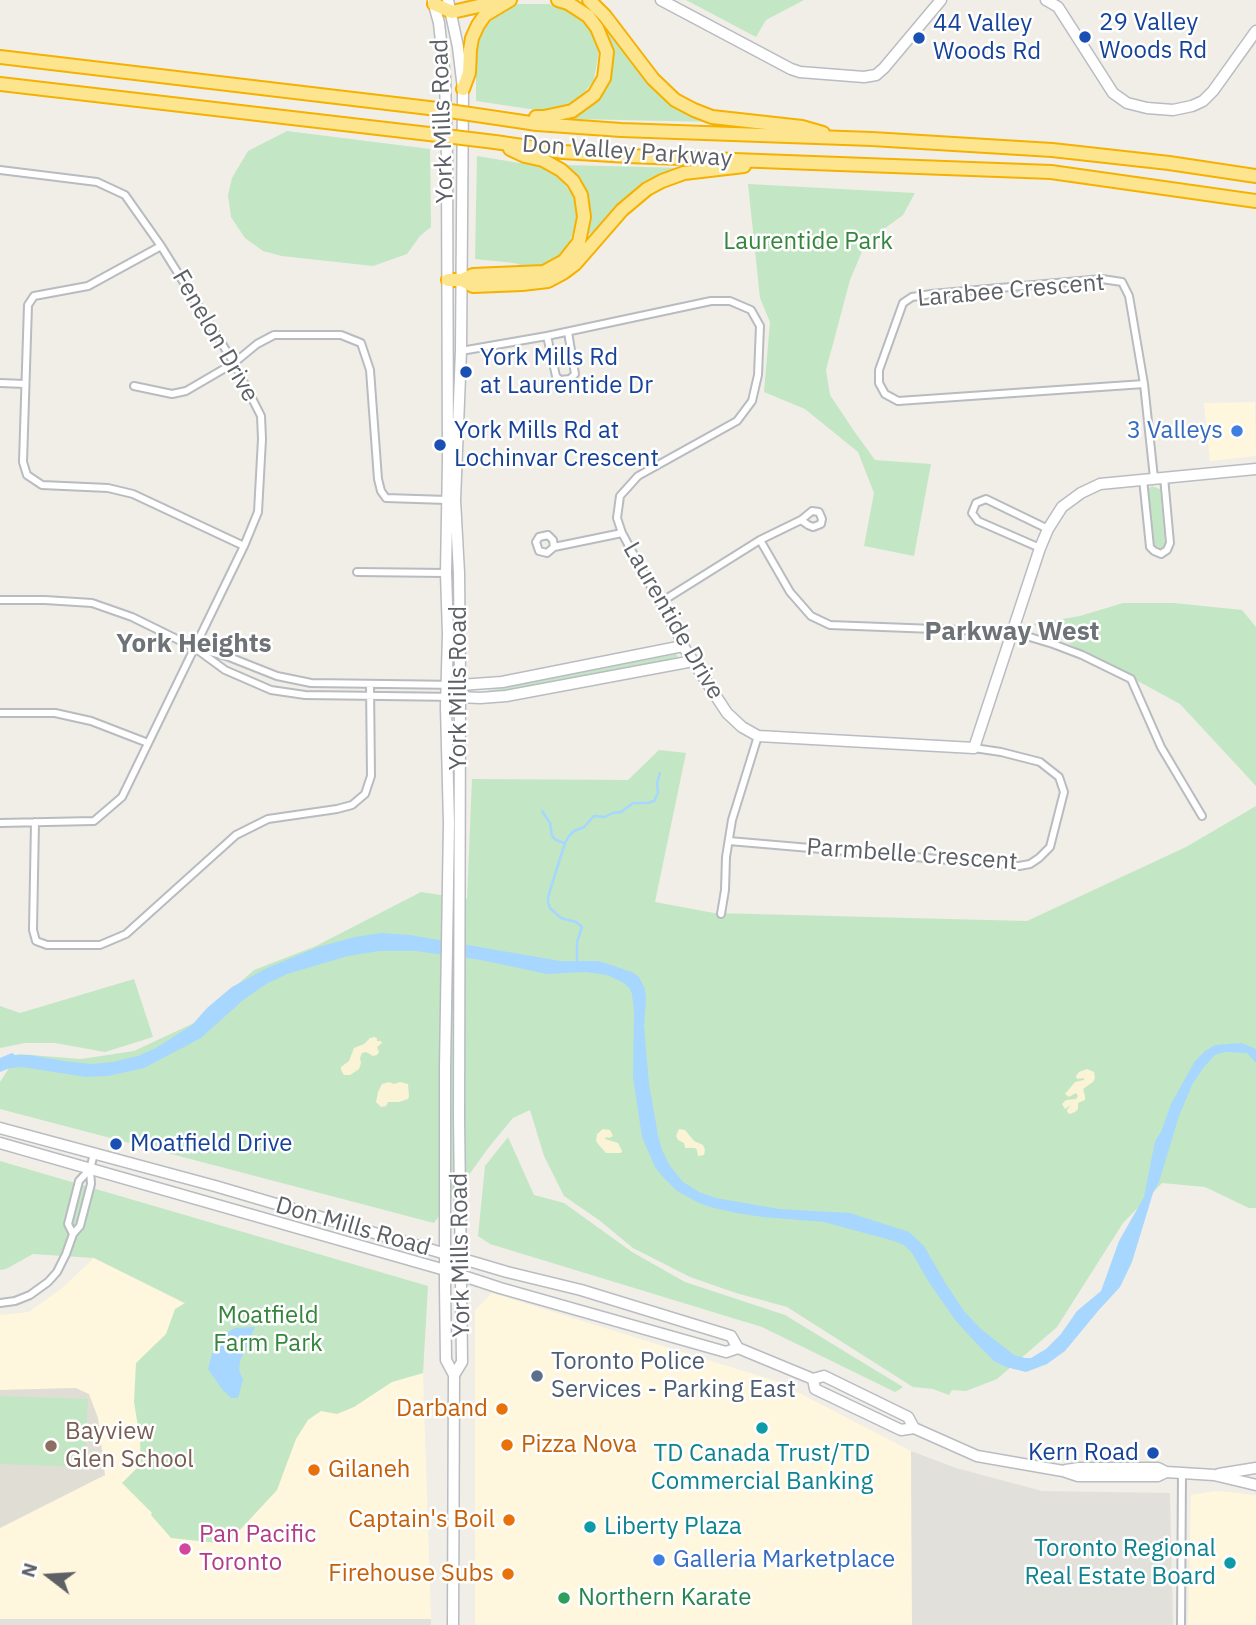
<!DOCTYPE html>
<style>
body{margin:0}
#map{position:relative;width:1256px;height:1625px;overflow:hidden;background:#f0eee6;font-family:"IBM Plex Sans",sans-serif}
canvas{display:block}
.north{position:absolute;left:14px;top:1541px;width:70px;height:70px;-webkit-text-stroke:5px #fff;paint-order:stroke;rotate:287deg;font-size:19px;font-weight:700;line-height:28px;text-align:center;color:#5d6166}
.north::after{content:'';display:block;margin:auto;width:24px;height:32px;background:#5d6166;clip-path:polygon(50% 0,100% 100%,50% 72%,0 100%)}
</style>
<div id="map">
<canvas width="1256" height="1625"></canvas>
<div class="north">N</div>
</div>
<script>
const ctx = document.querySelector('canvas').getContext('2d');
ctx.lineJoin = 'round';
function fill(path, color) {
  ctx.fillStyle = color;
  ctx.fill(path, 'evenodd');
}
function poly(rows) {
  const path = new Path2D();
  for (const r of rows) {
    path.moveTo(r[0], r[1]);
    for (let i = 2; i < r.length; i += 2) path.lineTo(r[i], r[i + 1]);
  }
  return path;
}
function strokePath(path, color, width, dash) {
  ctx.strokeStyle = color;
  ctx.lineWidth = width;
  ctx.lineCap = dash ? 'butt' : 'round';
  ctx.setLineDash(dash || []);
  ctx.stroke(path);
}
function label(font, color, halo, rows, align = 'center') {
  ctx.font = font + ' "IBM Plex Sans",sans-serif';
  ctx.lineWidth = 5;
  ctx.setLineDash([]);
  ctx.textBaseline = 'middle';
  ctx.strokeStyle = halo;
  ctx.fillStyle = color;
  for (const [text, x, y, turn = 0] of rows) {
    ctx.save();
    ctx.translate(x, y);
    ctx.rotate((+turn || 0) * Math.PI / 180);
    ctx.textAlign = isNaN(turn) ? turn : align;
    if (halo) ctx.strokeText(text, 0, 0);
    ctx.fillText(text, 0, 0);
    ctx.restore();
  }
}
const commercial = poly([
 [1255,402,1256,456,1210,461,1204,403],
 [94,1258,185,1304,308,1407,423,1373,431,1619,0,1619,0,1528,105,1475,76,1388,0,1390,0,1315,29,1312,62,1288],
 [492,1293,776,1381,911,1451,912,1625,475,1625,475,1310],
 [1216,1491,1256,1495,1256,1625,1188,1625,1191,1495]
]);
const industrial = poly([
 [911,1451,956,1468,1042,1491,1170,1493,1173,1625,912,1625],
 [0,1619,431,1619,431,1625,0,1625]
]);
const education = poly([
 [76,1388,89,1394,98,1418,105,1475,0,1528,0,1390]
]);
const green = poly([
 [686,0,804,0,766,20,756,37],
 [519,4,549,4,576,14,594,33,599,50,594,80,576,103,543,111,476,101,476,50,482,31,499,11],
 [603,24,652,85,674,107,716,122,573,119,598,99,609,84,612,54],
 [287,131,430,149,431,227,420,236,407,254,373,266,282,256,263,251,245,238,231,217,228,195,232,178,248,151],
 [477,156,544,167,562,180,575,199,577,220,569,244,554,261,533,269,514,263,475,259],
 [566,165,682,168,644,183,613,210,595,232,588,234,590,210,583,184],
 [748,184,915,193,903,215,866,242,850,280,826,370,830,395,854,431,875,460,931,464,914,556,864,546,874,493,858,452,805,409,764,392,770,322,760,298],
 [1152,486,1160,489,1165,544,1161,549,1157,549,1154,547,1148,489],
 [1123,603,1174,603,1242,610,1256,627,1256,786,1180,704,1033,624,1080,616],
 [676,654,678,657,677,659,487,695,476,693],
 [659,750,686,753,655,902,714,913,1027,921,1186,847,1256,806,1256,1208,1249,1208,1205,1187,1162,1183,1123,1223,1057,1327,997,1379,966,1391,952,1390,949,1395,933,1389,913,1387,787,1307,736,1293,690,1277,633,1248,599,1220,564,1196,544,1156,530,1110,513,1118,489,1147,434,1223,0,1109,0,1082,18,1054,81,1059,134,1051,194,1023,254,970,316,946,421,892,467,899,472,779,628,780],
 [134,979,153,1037,105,1052,55,1043,25,1043,0,1048,0,1006,20,1013],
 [508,1137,534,1195,564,1203,632,1252,685,1282,785,1315,903,1387,895,1392,762,1327,490,1244,478,1236,485,1166],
 [0,1161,428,1286,423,1373,392,1382,354,1407,337,1414,321,1411,308,1420,296,1439,277,1490,227,1544,171,1538,151,1515,152,1513,122,1483,138,1467,141,1469,140,1439,134,1402,136,1363,166,1334,175,1309,185,1303,94,1258,33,1254,6,1269,0,1270],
 [0,1396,88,1399,85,1467,0,1464]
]);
const sand = poly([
 [374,1037,377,1038,377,1041,381,1041,382,1043,377,1047,379,1052,377,1055,373,1056,366,1052,362,1053,360,1058,361,1063,359,1069,350,1075,344,1075,341,1070,341,1067,349,1061,354,1048,364,1044,370,1038],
 [1087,1069,1094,1072,1095,1078,1093,1082,1083,1089,1085,1096,1085,1100,1078,1103,1078,1109,1075,1112,1070,1114,1067,1112,1067,1110,1071,1105,1065,1109,1062,1104,1066,1100,1076,1099,1078,1096,1076,1093,1069,1097,1065,1094,1075,1082,1084,1080,1084,1078,1077,1079,1076,1076,1079,1072],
 [389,1082,394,1084,400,1082,408,1084,409,1096,408,1099,399,1102,388,1102,386,1106,381,1107,376,1102,378,1092,382,1084],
 [603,1129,610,1130,613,1136,609,1138,606,1137,605,1139,618,1143,622,1151,621,1153,606,1153,598,1144,596,1141,597,1134],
 [679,1129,685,1130,694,1141,703,1145,705,1150,704,1155,698,1156,697,1150,695,1148,685,1148,684,1143,678,1140,676,1136]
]);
const water = poly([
 [381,933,410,935,560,961,599,961,632,972,639,977,645,989,646,1000,644,1026,649,1084,658,1135,662,1150,670,1166,683,1182,699,1192,716,1198,779,1209,850,1213,909,1232,924,1246,946,1284,964,1311,981,1329,1014,1355,1025,1358,1031,1358,1046,1349,1061,1334,1077,1311,1101,1291,1119,1241,1144,1197,1155,1141,1161,1132,1171,1104,1195,1061,1205,1051,1215,1045,1241,1043,1256,1049,1256,1063,1247,1053,1225,1052,1215,1055,1203,1068,1192,1085,1179,1116,1159,1182,1153,1193,1132,1262,1120,1287,1098,1311,1065,1351,1047,1364,1026,1372,1006,1367,994,1361,978,1345,956,1321,930,1284,912,1253,904,1245,894,1241,824,1222,763,1217,736,1213,710,1207,699,1203,677,1191,663,1177,655,1167,642,1137,633,1077,634,1012,632,994,630,989,624,983,607,975,586,972,547,974,481,960,416,951,379,951,348,956,287,974,266,984,242,1001,201,1038,144,1068,108,1076,86,1077,22,1067,10,1068,0,1072,0,1058,12,1053,15,1055,30,1055,64,1061,91,1064,113,1062,138,1056,156,1048,192,1025,207,1008,232,987,267,968,318,947,355,937],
 [255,1327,240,1361,239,1370,243,1380,238,1398,231,1398,221,1388,208,1369,216,1339,235,1328]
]);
const stream = poly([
 [542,811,550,823,552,836,556,840,564,843],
 [577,964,577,942,582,927,576,922,561,918,550,908,548,902,548,897,565,843,569,836,574,831,584,827,594,816,605,817,613,813,621,812,633,803,648,803,654,801,658,793,657,783,660,773]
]);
const street = poly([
 [0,170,97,182,125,195,161,246,234,363,261,416,262,439,258,512,244,546,122,797,94,821,0,823],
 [161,246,88,286,34,296,28,305,23,462,27,475,42,485,108,488,133,494,244,546],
 [547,336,556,376,560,380,570,379,575,374,568,332],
 [461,351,547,336,711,301,730,301,751,310,760,326,758,375,752,401,737,421,638,476,620,496,617,518,622,533,683,646],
 [0,383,25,384],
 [1144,384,898,401,885,394,879,383,879,370,903,303,912,297,931,294,1102,279,1122,282,1129,296,1144,384,1154,478],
 [134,386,172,394,186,391,234,363,257,344,274,335,341,335,361,343,370,370,378,479,381,491,386,498,447,500],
 [1143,479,1150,547,1154,551,1161,554,1167,550,1170,543,1164,477],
 [760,540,790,592,811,616,830,625,1013,632,1053,644,1082,655,1131,679,1161,747,1202,816],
 [554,547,553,540,548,535,539,537,536,542,539,551,547,553,554,547,622,533],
 [1040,548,978,521,972,513,976,503,986,499,1048,529],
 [357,572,446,573],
 [0,600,45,600,92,603,132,617,195,648,225,670,271,690,305,695,459,697],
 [661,602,760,540,801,520,812,511,819,512,822,519,821,524,813,527,808,525,801,520],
 [200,649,229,657,277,676,311,683,460,685],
 [0,713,55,713,91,721,148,743],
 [35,822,33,930,36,941,47,945,100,945,126,934,236,835,268,819,337,809,352,805,365,794,371,776,370,684],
 [729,841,1019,866,1030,864,1039,858,1050,847,1064,792,1059,777,1040,762,1001,752,974,748],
 [721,914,725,890,726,857,732,820,758,736],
 [73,1234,68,1224,79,1181,90,1169],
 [0,1303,15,1301,30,1295,48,1282,57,1272,66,1254,73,1234,80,1226,91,1184,90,1169,94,1154],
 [1181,1625,1182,1472]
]);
const secondary = poly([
 [448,0,458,47,463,89,461,351,455,500,459,573,460,680,459,1117,462,1362,454,1375],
 [661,0,791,69,800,72,864,77,876,75,884,68,941,0],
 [1046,0,1058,7,1113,93,1127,103,1147,108,1173,110,1192,106,1203,101,1213,91,1256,31],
 [433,1,439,23,445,78,447,159,448,460,446,573,448,634,446,707,449,823,445,1068,445,1286,446,1360,454,1375,453,1625],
 [460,685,502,682,683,646,727,713,742,727,758,736,974,748,1040,548,1048,529,1062,507,1081,493,1100,484,1256,469],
 [459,697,480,698,506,696,693,661],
 [0,1128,215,1186,507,1272,581,1290,731,1336,738,1348],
 [0,1143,445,1270,500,1288,726,1352,738,1348,813,1379,824,1376,908,1417,914,1428],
 [813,1379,815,1389,901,1430,914,1428,977,1456,1063,1471,1078,1476,1158,1476,1166,1472],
 [1066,1470,1079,1468,1158,1468,1166,1472,1214,1475,1256,1485],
 [1219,1474,1256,1468]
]);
const highway = poly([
 [589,0,605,16,653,79,675,100,694,110,712,117,802,127,823,133],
 [434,4,452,12,497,2],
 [0,57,429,108],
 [0,84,429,134],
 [463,89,469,73,470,50,472,38,478,25,485,15,510,0],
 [490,117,537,124,621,130,872,139,1052,150,1169,163,1256,176],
 [536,117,544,117,572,111,594,95,604,78,607,52,597,28,588,16,568,3,558,0],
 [495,142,563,152,628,156,1051,172,1256,201],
 [448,280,462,280,473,286,522,284,548,281,563,273,575,264,622,210,647,189,662,181,684,173,744,166],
 [462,280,473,275,544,272,564,261,579,242,584,217,581,195,573,181,561,170,543,160,525,156,510,149]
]);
const highwayBridge = poly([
 [429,108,490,117],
 [429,134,495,142]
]);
const markers = [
 [1085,37,7,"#1a4fb4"],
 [919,38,7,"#1a4fb4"],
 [466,372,7,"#1a4fb4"],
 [1237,431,7,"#3f7fe0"],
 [440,445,7,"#1a4fb4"],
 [116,1144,7,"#1a4fb4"],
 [537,1376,7,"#5c6f8a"],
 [502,1409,7,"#e8710a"],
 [762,1428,7,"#0f9aa8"],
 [507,1445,7,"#e8710a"],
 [51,1446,7,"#8d6e63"],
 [1153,1453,7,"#1a4fb4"],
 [314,1470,7,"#e8710a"],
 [509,1520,7,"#e8710a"],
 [590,1527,7,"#0f9aa8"],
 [185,1549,7,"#d1479c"],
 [659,1560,7,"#3f7fe0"],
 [1230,1563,7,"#0f9aa8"],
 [508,1574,7,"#e8710a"],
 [564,1598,7,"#2e9e5b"]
];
const transitNames = [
 ["29 Valley",1099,23],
 ["Woods Rd",1099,51],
 ["44 Valley",933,24],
 ["Woods Rd",933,52],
 ["York Mills Rd",480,358],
 ["at Laurentide Dr",480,386],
 ["York Mills Rd at",454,431],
 ["Lochinvar Crescent",454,459],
 ["Moatfield Drive",130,1144],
 ["Kern Road",1139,1453,"right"]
];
const streetNames = [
 ["York Mills Road",443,121,-92],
 ["Don Valley Parkway",627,152,4],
 ["Larabee Crescent",1011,291,-5],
 ["Fenelon Drive",215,336,60],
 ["Laurentide Drive",673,621,60],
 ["York Mills Road",459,688,-90],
 ["Parmbelle Crescent",912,855,4],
 ["Don Mills Road",353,1227,16],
 ["York Mills Road",461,1255,-91]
];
const parkNames = [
 ["Laurentide Park",808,242],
 ["Moatfield",268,1316],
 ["Farm Park",268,1344]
];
const shopNames = [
 ["3 Valleys",1223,431],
 ["Galleria Marketplace",673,1560,"left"]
];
const serviceNames = [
 ["Toronto Police",551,1362],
 ["Services - Parking East",551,1390]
];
const foodNames = [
 ["Darband",488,1409],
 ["Pizza Nova",521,1445,"left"],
 ["Gilaneh",328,1470,"left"],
 ["Captain's Boil",495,1520],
 ["Firehouse Subs",494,1574]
];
const educationNames = [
 ["Bayview",65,1432],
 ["Glen School",65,1460]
];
const cultureNames = [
 ["TD Canada Trust/TD",762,1454],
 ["Commercial Banking",762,1482],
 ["Liberty Plaza",604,1527,"left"],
 ["Toronto Regional",1216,1549,"right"],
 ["Real Estate Board",1216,1577,"right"]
];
const hotelNames = [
 ["Pan Pacific",199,1535],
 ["Toronto",199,1563]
];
const leisureNames = [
 ["Northern Karate",578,1598]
];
const neighbourhoodNames = [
 ["Parkway West",1012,632],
 ["York Heights",194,644]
];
fill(commercial, '#fef7dd');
fill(industrial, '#e1e0da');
fill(education, '#e0ddd4');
fill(green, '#c3e7c4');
fill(sand, '#fbf3d6');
fill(water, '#a7d6ff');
strokePath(stream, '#a7d6ff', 2.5);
strokePath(street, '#b8bbc0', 10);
strokePath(secondary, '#b9bcc2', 13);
strokePath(highway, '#f6b100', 16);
strokePath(street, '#fff', 6);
strokePath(secondary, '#fff', 10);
strokePath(highway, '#fde58f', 12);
strokePath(highwayBridge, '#f6b100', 16, []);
strokePath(highwayBridge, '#fde58f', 12);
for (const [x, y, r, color] of markers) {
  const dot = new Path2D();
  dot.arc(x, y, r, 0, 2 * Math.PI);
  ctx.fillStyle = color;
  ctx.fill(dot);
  strokePath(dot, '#fff', 2.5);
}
label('24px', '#164399', '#fff', transitNames, 'left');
label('24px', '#5d6166', '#fff', streetNames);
label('24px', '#35863c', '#fff', parkNames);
label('24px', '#366cbe', '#fff', shopNames, 'right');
label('24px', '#4e5e75', '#fff', serviceNames, 'left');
label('24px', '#c56008', '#fff', foodNames, 'right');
label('24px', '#785e54', '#fff', educationNames, 'left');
label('24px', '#0d838f', '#fff', cultureNames);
label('24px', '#b23c85', '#fff', hotelNames, 'left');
label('24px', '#27864d', '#fff', leisureNames, 'left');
label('bold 26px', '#6e7378', '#fff', neighbourhoodNames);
</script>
